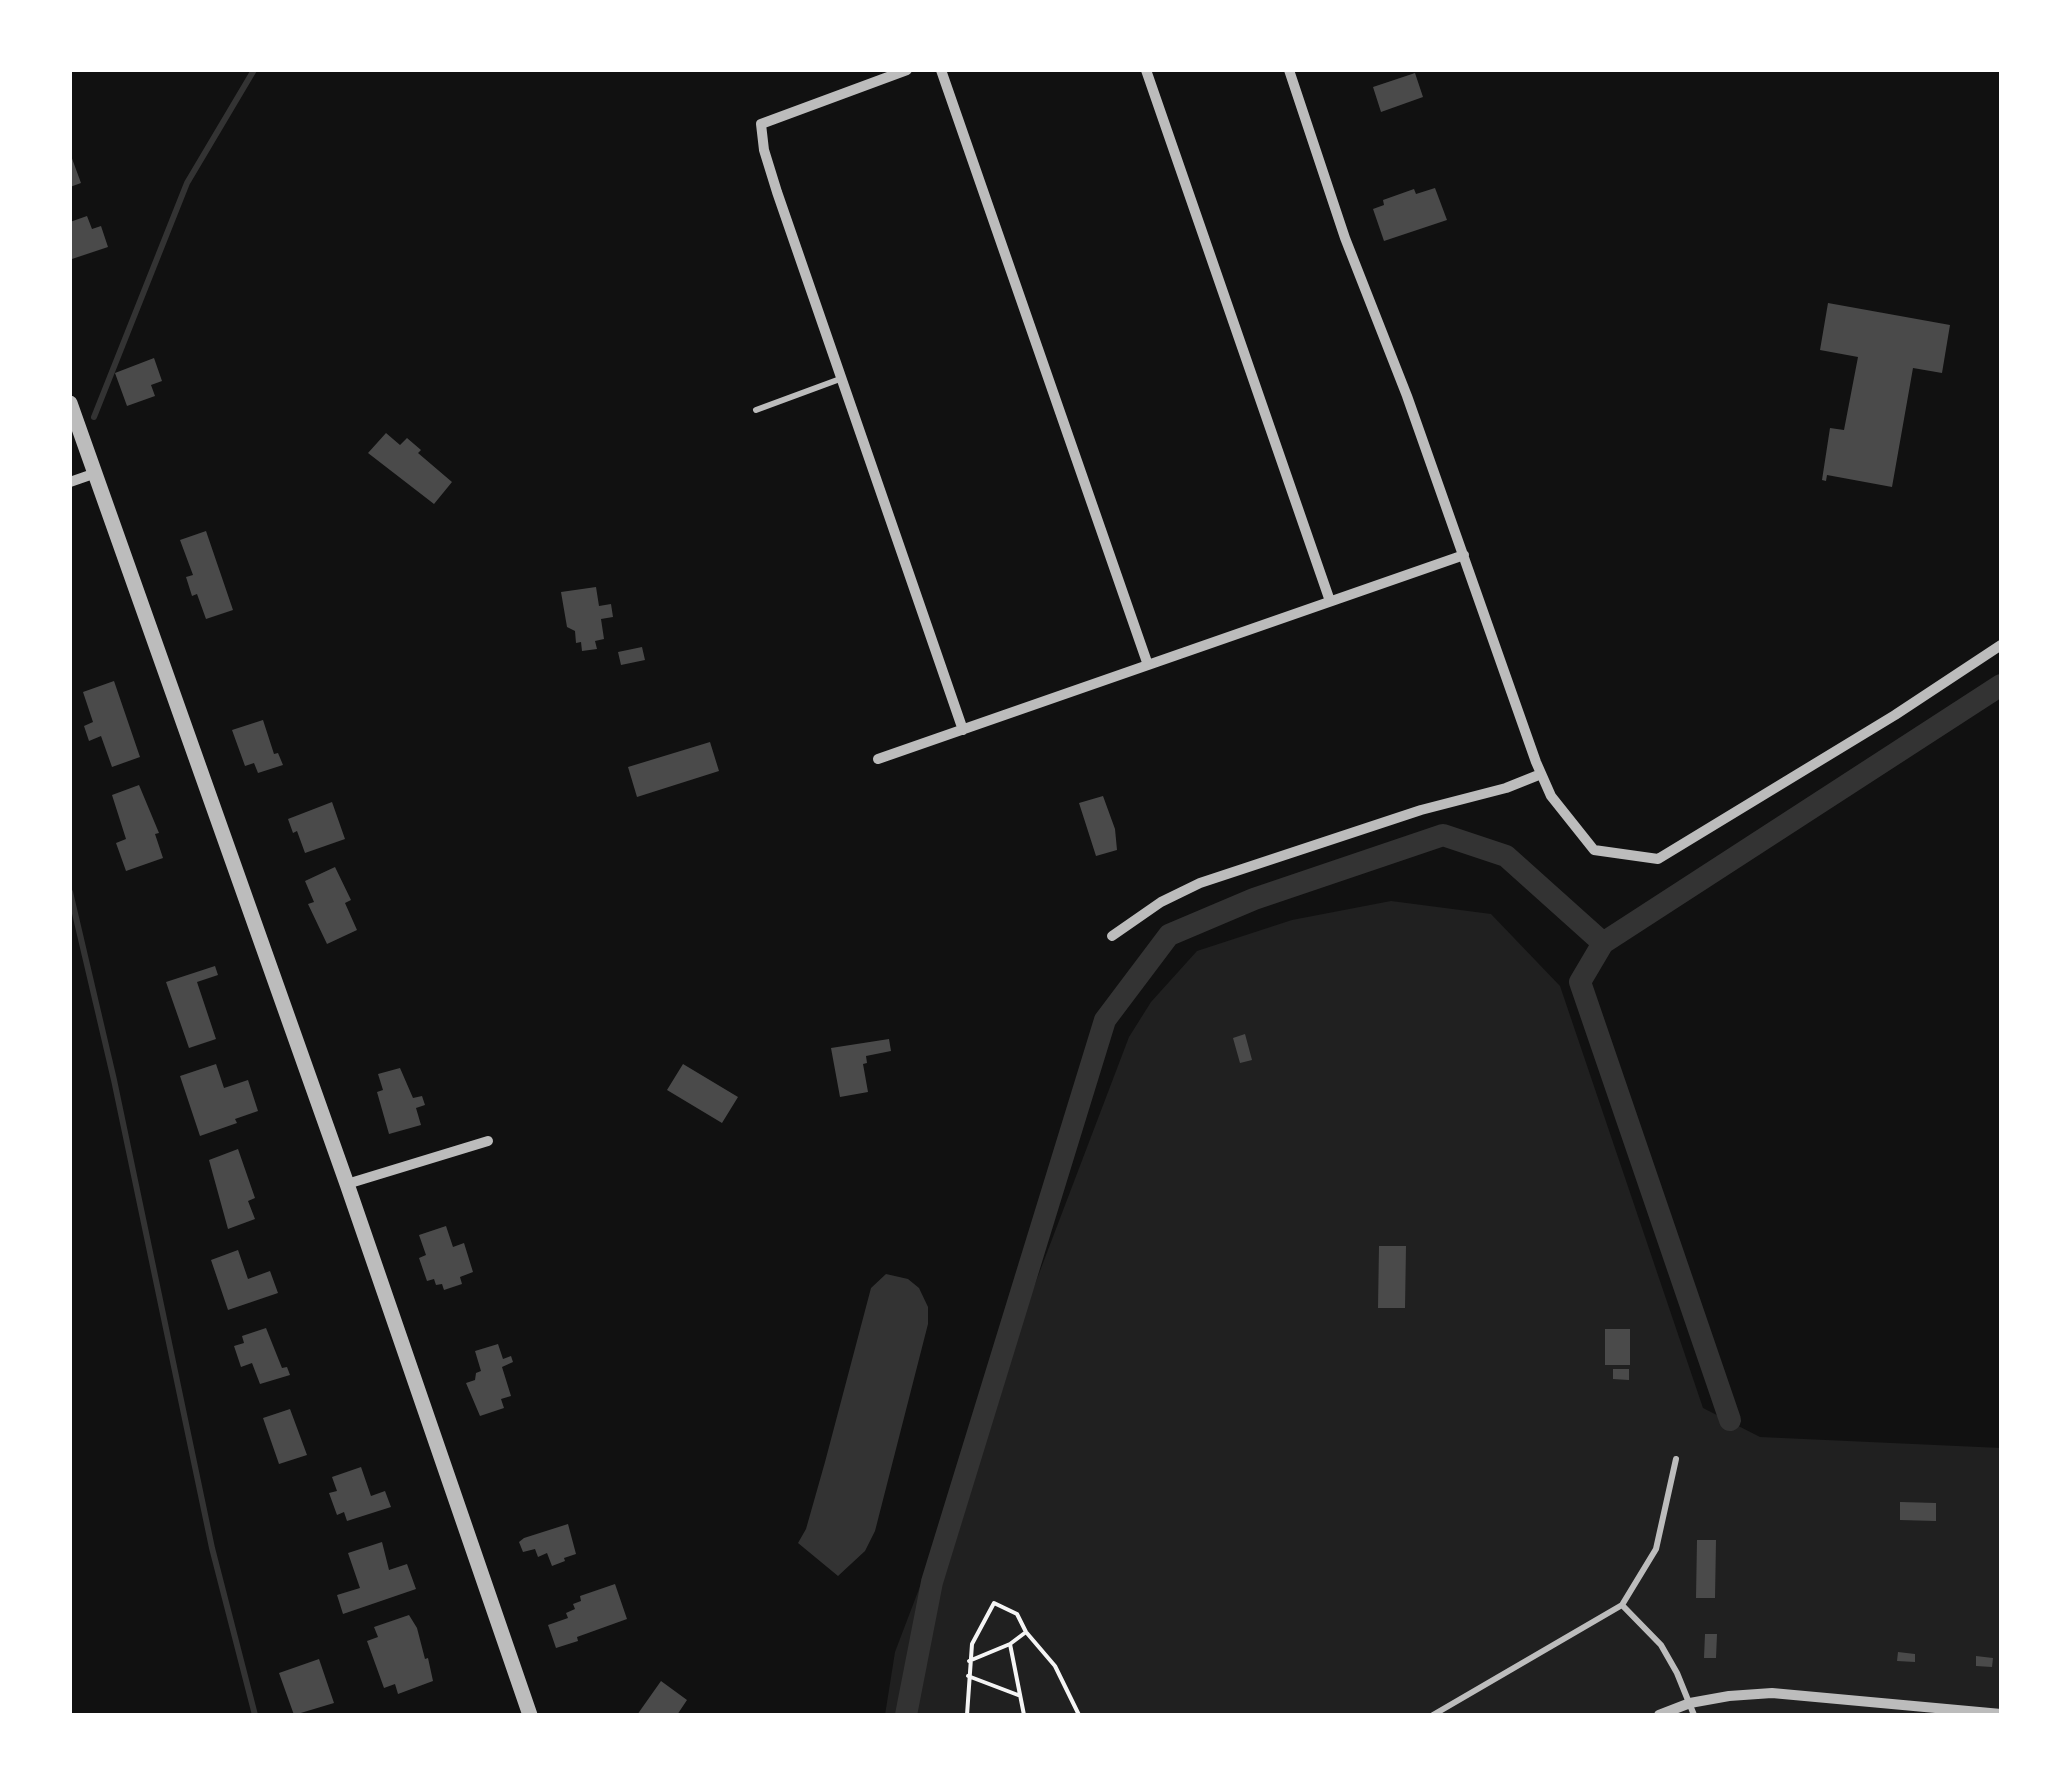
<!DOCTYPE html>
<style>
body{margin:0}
#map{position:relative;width:2071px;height:1785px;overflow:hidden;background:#111;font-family:Mulish,sans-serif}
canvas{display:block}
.frame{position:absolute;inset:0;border:72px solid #fff;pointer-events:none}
</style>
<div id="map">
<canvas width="2071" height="1785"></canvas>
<div class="frame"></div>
</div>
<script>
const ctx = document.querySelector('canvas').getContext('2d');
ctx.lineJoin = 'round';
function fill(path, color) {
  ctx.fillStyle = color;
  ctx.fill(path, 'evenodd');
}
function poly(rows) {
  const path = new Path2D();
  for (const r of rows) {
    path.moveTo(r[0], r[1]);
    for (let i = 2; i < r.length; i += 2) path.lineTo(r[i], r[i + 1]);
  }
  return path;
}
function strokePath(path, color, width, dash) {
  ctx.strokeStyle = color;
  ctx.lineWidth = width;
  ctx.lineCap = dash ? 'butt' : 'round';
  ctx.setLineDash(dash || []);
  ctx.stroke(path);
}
const green = poly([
 [1391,901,1491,914,1560,986,1703,1408,1760,1437,2001,1448,2001,1715,885,1715,895,1652,1129,1037,1151,1002,1197,951,1292,920]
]);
const water = poly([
 [886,1274,908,1279,919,1288,928,1307,928,1324,875,1531,865,1551,838,1576,798,1543,806,1529,825,1462,871,1288]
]);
const stream = poly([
 [94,417,187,183,254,70],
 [70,892,114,1080,212,1548,255,1715]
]);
const canal = poly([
 [1730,1420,1580,982,1603,943,2001,685],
 [906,1715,932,1582,1105,1020,1169,935,1254,899,1443,835,1506,856,1603,943]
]);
const building = poly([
 [1415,73,1423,97,1381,112,1373,87],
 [70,153,81,183,70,187],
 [1435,188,1447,220,1384,241,1373,209,1384,205,1383,200,1414,189,1416,194],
 [87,216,92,229,101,226,108,247,72,259,70,222],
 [1828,303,1950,325,1942,373,1913,368,1892,487,1827,475,1826,481,1822,480,1830,428,1844,430,1858,357,1820,350],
 [154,358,162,381,151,385,155,396,127,406,115,373],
 [386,433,400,445,407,438,421,450,418,453,452,482,434,504,368,453],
 [206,531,233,610,206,619,197,594,192,596,186,577,193,575,180,540],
 [596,587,599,606,611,604,613,617,601,619,604,639,595,641,597,649,582,651,581,642,576,643,575,631,567,627,561,592],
 [642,647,645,660,621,665,618,652],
 [114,681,140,757,112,767,101,736,89,741,84,726,93,722,83,692],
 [263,720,274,754,278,753,283,765,258,773,254,763,245,766,232,730],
 [710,742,719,771,637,797,628,767],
 [139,785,159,833,155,834,163,858,126,871,116,843,126,839,112,795],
 [1103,796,1115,829,1117,850,1096,856,1079,803],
 [332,802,345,839,305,853,297,831,293,833,288,819],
 [335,867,351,900,345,903,357,930,327,944,308,904,314,902,305,881],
 [215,966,218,975,197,982,216,1039,189,1048,166,982],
 [1245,1034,1252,1060,1240,1063,1233,1038],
 [889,1039,891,1051,866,1056,867,1063,863,1064,868,1092,840,1097,831,1048],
 [216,1064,224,1088,248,1080,258,1111,235,1119,237,1123,200,1136,180,1076],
 [683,1064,738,1097,722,1123,667,1090],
 [400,1068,413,1098,422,1096,425,1105,416,1108,421,1125,389,1134,377,1092,383,1090,378,1074],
 [238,1149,255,1198,248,1201,255,1219,228,1229,209,1160],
 [446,1226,453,1247,464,1243,473,1272,460,1277,462,1284,444,1290,442,1284,436,1285,434,1279,427,1281,419,1258,426,1255,419,1235],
 [1379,1246,1406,1246,1405,1308,1378,1308],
 [238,1250,248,1279,270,1271,278,1293,228,1310,211,1260],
 [266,1328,282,1368,287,1367,290,1375,260,1384,252,1363,241,1367,234,1346,244,1343,242,1336],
 [1605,1329,1630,1329,1630,1365,1605,1365],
 [498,1344,503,1359,511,1356,513,1362,502,1367,511,1396,501,1399,504,1408,480,1416,466,1383,475,1380,476,1373,481,1371,475,1351],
 [1613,1369,1629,1369,1629,1380,1613,1379],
 [290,1409,307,1455,279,1464,263,1418],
 [361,1467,371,1496,385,1491,391,1507,347,1521,344,1512,337,1515,329,1493,337,1491,332,1477],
 [1900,1502,1936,1503,1936,1521,1900,1520],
 [568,1524,576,1554,564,1558,565,1561,552,1566,547,1553,538,1557,535,1549,523,1552,519,1542,524,1538],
 [1697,1540,1716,1540,1715,1598,1696,1598],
 [382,1542,389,1570,407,1564,416,1589,343,1614,337,1595,360,1588,348,1553],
 [615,1584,627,1619,577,1637,578,1641,556,1648,548,1625,568,1618,566,1613,575,1609,573,1604,581,1601,580,1596],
 [409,1615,417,1628,425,1659,428,1658,433,1681,398,1694,395,1684,384,1688,367,1641,378,1637,374,1627],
 [1705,1634,1717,1634,1716,1658,1704,1658],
 [1898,1652,1915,1654,1915,1662,1897,1661],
 [1976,1656,1993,1658,1992,1667,1976,1666],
 [319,1659,334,1703,294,1715,279,1673],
 [661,1681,687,1700,677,1715,637,1715]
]);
const path = poly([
 [1010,1644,1024,1715],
 [969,1661,1010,1644,1026,1632],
 [968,1676,1018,1695],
 [967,1715,972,1644,994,1603,1017,1614,1026,1632,1055,1666,1079,1715]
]);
const service = poly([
 [756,410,840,379],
 [1622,1605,1661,1645,1677,1673,1694,1715],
 [1433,1715,1622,1605,1656,1549,1676,1459]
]);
const minor = poly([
 [907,70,761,124,764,150,777,192,963,730],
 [941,70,1148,665],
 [1146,70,1330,601],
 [1289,70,1345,238,1407,396,1536,762,1551,796,1594,850,1658,859,1895,715,2001,645],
 [70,482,93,474],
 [878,759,1464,555],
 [1112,936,1161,902,1200,883,1421,810,1506,788,1541,774],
 [347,1184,488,1141],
 [1659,1715,1690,1703,1729,1696,1772,1693,2001,1714]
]);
const tertiary = poly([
 [70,403,347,1184,530,1715]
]);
fill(green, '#202020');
fill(water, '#333');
strokePath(stream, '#333', 6);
strokePath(canal, '#333', 22);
fill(building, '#4a4a4a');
strokePath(path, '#f5f5f5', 4);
strokePath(service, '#bcbcbc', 6);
strokePath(minor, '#bcbcbc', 10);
strokePath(tertiary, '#bcbcbc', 15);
</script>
